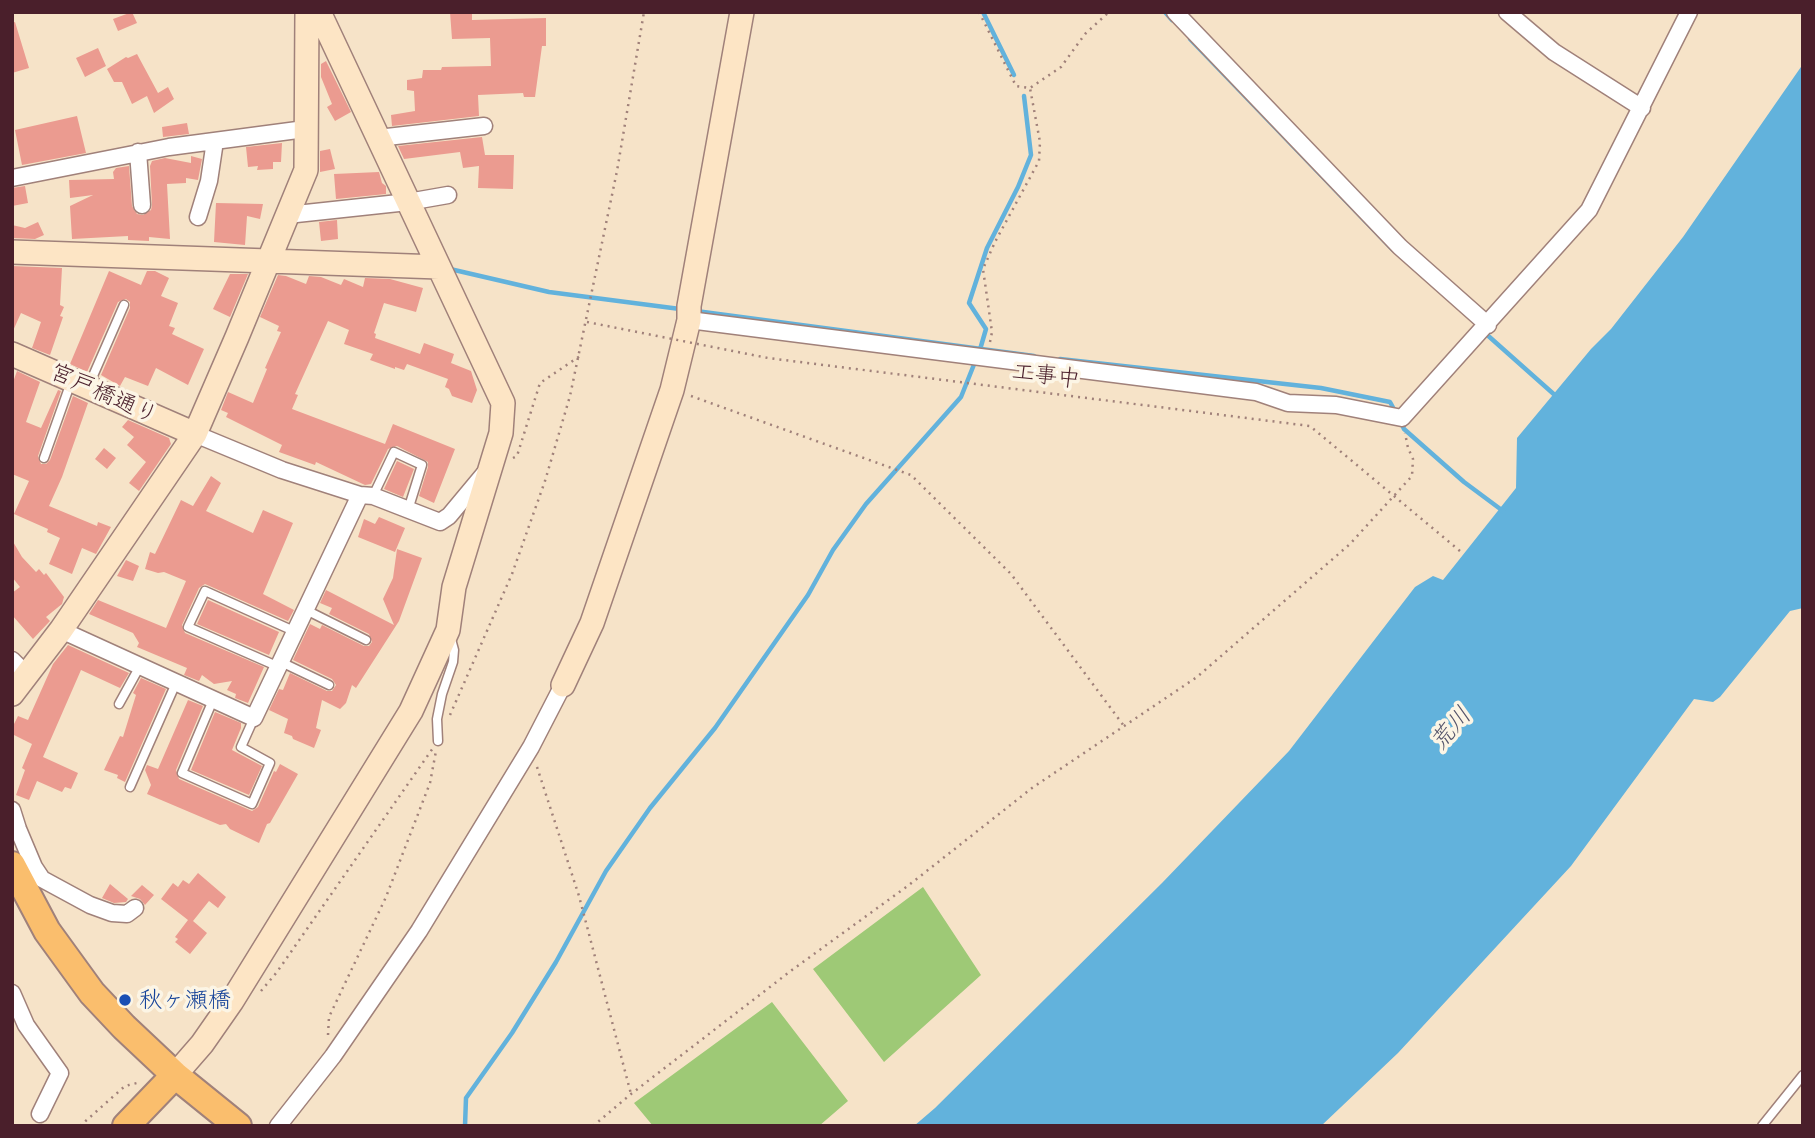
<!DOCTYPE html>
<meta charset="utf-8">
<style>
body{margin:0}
#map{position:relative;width:1815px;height:1138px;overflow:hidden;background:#f6e3c8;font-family:Delius,sans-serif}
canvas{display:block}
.frame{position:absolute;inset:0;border:14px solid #4a1f2b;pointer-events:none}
</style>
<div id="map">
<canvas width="1815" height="1138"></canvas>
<div class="frame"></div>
</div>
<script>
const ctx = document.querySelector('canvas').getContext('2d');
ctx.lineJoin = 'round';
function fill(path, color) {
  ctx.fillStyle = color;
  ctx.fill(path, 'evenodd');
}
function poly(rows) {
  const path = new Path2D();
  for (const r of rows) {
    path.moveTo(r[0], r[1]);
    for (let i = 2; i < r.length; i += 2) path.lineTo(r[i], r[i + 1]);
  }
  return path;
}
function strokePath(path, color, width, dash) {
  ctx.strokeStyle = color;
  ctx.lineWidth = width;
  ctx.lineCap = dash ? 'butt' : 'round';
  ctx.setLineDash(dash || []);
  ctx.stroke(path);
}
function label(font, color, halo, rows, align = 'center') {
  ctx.font = font + ' Delius,"Klee One",sans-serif';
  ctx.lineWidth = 7;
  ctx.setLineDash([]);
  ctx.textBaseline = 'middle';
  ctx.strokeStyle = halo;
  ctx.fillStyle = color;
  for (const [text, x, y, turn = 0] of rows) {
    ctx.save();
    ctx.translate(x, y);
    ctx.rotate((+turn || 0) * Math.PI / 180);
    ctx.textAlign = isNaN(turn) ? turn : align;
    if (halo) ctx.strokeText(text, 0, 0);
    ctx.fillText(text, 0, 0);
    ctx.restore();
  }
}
const green = poly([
 [923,887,981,975,884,1062,813,969],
 [772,1002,848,1101,819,1126,653,1126,634,1103]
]);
const water = poly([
 [1803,64,1803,608,1790,611,1720,697,1713,702,1694,699,1571,866,1398,1053,1321,1126,914,1126,935,1108,1162,883,1289,751,1415,587,1433,576,1443,580,1516,488,1517,438,1591,349,1611,329,1683,237]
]);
const stream = poly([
 [983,12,1014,75],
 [1165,12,1172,20],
 [1190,39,1393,250],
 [450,269,549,292,680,309],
 [696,311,1034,356],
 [1485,333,1557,397],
 [979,353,986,329,969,303,987,248,1018,187,1031,155,1024,96],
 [1060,359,1321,388,1390,402,1396,413],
 [1400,420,1404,429,1464,482,1503,511],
 [465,1126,466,1098,512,1033,556,962,606,871,650,808,715,728,808,595,833,550,866,504,961,397,975,362]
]);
const building = poly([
 [132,12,137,23,118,31,113,19],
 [450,12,472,12,472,20,546,18,546,46,542,46,535,97,524,97,523,93,478,95,479,116,392,126,391,115,415,111,414,91,407,90,407,80,422,78,423,70,441,70,442,67,491,66,490,38,452,39],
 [15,22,29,68,12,73,12,23],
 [98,48,106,66,85,77,76,58],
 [137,54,158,93,168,87,174,99,154,113,147,96,132,104,122,82,114,82,107,69,126,57,128,58],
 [326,61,351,112,335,121,327,107,332,104,321,77,321,64],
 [77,116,86,153,22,165,15,130],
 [187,123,189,134,163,137,162,127],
 [482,137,485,155,514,155,513,189,478,188,479,166,463,168,460,152,404,159,398,146],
 [282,143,281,162,273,162,273,169,257,170,258,166,248,167,246,147],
 [330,149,335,169,320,172,320,151],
 [191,156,202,159,198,180,186,178,186,183,167,184,170,239,149,237,149,241,128,240,128,236,72,239,70,206,93,195,70,198,69,180,114,179,113,172,116,168,129,166,132,206,137,214,143,215,151,210,152,205,150,166,152,161,165,158,191,163],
 [379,172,382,183,386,186,386,194,336,199,334,174],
 [25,186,28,203,12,206,12,188],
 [216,203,263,204,260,219,247,216,245,245,214,242],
 [337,220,338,239,321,241,319,222],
 [38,222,44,235,35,239,12,238,12,225,25,228],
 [12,266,62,268,60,305,64,307,60,316,63,317,50,355,32,348,41,322,21,313,12,333],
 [109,271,141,285,147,271,155,271,169,278,161,296,178,303,169,326,175,328,172,334,204,349,188,385,156,368,148,386,125,377,120,386,101,375,130,308,130,302,126,299,118,302,87,372,70,364],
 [230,274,248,274,230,317,213,309],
 [278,275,286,276,306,284,309,276,321,277,341,285,344,279,363,287,365,278,390,279,423,288,416,312,384,303,374,333,376,334,375,338,420,354,424,343,454,354,451,363,471,371,477,390,472,403,452,396,449,389,445,387,448,379,407,364,404,370,395,367,395,369,370,360,373,354,344,344,349,330,328,321,295,394,298,395,292,409,385,444,393,424,455,449,434,503,419,496,428,467,428,462,397,446,388,449,371,484,365,485,316,462,315,465,279,452,282,445,226,417,228,413,221,410,228,392,253,403,267,369,265,368,281,332,277,331,279,326,260,317],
 [17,371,40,382,26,422,41,428,58,390,61,391,38,456,41,464,46,464,50,460,73,396,88,403,62,477,49,506,97,526,98,522,111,527,96,554,82,548,72,574,49,564,60,538,47,532,48,529,14,514,29,481,12,474,12,385],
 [128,420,169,438,171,444,139,491,129,483,146,462,127,445,134,437,122,427],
 [104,448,116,458,107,469,95,459],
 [397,461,414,469,403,497,384,489],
 [211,476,221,483,206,511,253,533,263,510,293,523,263,594,294,610,288,621,205,584,199,588,182,625,185,633,264,667,248,703,235,698,236,694,227,690,232,681,214,684,202,675,199,681,184,675,187,668,137,647,139,643,133,633,89,614,98,600,166,628,186,581,164,572,158,573,145,569,150,552,155,554,181,500,193,506],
 [379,517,405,528,395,552,358,537,364,519,375,524],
 [12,540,22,557,36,572,39,569,44,575,46,573,64,597,62,604,46,617,50,621,33,639,12,615,12,593,20,587,12,577],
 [397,549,422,558,399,621,356,688,352,685,346,703,340,709,322,700,316,728,321,730,314,748,293,739,292,736,284,733,288,719,269,710,279,689,283,690,290,673,327,691,332,691,336,685,332,679,293,660,310,624,320,629,322,625,364,646,369,646,372,642,369,634,329,614,332,608,320,603,326,590,394,625,383,599,393,578],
 [126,560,139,566,133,581,117,576],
 [208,600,279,632,269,655,197,624],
 [68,645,129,673,120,688,81,670,43,757,78,773,71,789,65,787,62,792,37,781,29,800,16,795,25,770,22,768,32,744,12,734,12,728,18,716,28,720,53,664],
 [141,678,166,689,125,782,117,778,118,775,104,770,120,736,123,737,136,695,133,693],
 [188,700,203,706,176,770,179,779,252,811,258,807,274,771,276,772,280,764,298,774,270,823,267,824,259,843,230,829,226,824,220,825,147,794,151,785,145,770,147,765,158,769],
 [215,712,241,723,241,728,232,750,262,766,249,795,191,770],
 [198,873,226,897,218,908,209,901,193,921,207,933,190,954,175,942,178,939,175,937,188,920,161,899,173,883,178,887,183,880,189,884],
 [110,884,128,899,126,902,114,903,102,898],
 [142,885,154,895,145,905,140,899,131,896]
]);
const path = poly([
 [979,12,1016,86,1030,88,1061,67,1085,34,1109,12],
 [990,342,992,332,983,269,995,242,1039,161,1040,142,1030,88],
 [691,396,911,475,1011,574,1124,726],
 [513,458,517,456,540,383,580,356],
 [450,715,512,574,545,481,570,396,617,171,644,12],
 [537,767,579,896,631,1094],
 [261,991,277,972,433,748],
 [328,1035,329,1017,386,897,430,783,436,751],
 [80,1126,125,1086,137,1083],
 [593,1126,631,1094,792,970,909,885,1032,788,1197,677,1350,544,1412,476,1413,459,1408,448,1405,433]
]);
const lane = poly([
 [89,385,124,305],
 [44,458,71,382],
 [373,496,394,452,422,465,408,510],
 [306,610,366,640],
 [281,662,329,685],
 [279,667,188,627,205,591,296,632],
 [213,700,182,773,252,804,270,763,241,747,254,718],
 [119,704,140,666],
 [438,741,437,719,442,694,453,662,454,650,451,639],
 [130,787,176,683],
 [1762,1126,1803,1075]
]);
const street = poly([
 [1175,12,1400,247,1488,325],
 [1507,12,1554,52,1642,108],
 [378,138,484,126],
 [138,152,142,205],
 [12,178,169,147,305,129],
 [287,215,408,202,448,195],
 [198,217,209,181,215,141],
 [689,320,1256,392,1288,403,1336,405,1402,418,1589,210,1689,12],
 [195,434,282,470,360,495,373,496,440,522,449,516,484,474],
 [61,630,254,718,360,495],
 [12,660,27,675],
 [12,810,18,829,34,867,42,879,90,905,112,913,127,914,135,908],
 [12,993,26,1025,60,1073,40,1114],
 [278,1126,333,1056,419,931,531,747,563,685]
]);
const secondary = poly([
 [12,252,439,267],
 [12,354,195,434],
 [563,685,592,623,672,390,689,320,689,306,742,12],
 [12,694,61,630,195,434,237,337,306,170,307,12],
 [175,1075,202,1044,232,1001,411,711,448,630,454,587,501,433,503,403,319,12]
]);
const primary = poly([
 [12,865,47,931,92,993,124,1027,175,1075,238,1126],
 [126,1126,175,1075]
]);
const pathBridge = poly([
 [587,322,768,358,1310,426,1460,551]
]);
const markers = [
 [125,1000,7,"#1a4fb4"]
];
const streetNames = [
 ["工事中",1046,376,7],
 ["宮戸橋通り",104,394,24]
];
const transitNames = [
 ["秋ヶ瀬橋",139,1000]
];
const waterNames = [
 ["荒川",1451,729,-49]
];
fill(green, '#9ec976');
fill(water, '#62b2dc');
strokePath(stream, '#62b2dc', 4.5);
fill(building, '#eb9b90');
strokePath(lane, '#a0817a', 11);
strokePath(street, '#a0817a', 19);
strokePath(secondary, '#a0817a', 26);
strokePath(primary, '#a0817a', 30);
strokePath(path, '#a0817a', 2.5, [2, 5]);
strokePath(lane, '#fff', 8);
strokePath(street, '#fff', 16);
strokePath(secondary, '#fde5c5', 23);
strokePath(primary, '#fabe6d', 26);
strokePath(pathBridge, '#a0817a', 2.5, [2, 5]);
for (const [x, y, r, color] of markers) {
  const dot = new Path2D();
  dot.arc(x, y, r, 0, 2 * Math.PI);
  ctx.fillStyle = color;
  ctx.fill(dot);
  strokePath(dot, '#fcf5e5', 2.5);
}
label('23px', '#4a1f2b', '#fcf5e5', streetNames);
label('23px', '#164399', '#fcf5e5', transitNames, 'left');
label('italic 24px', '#525269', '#fcf5e5', waterNames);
</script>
